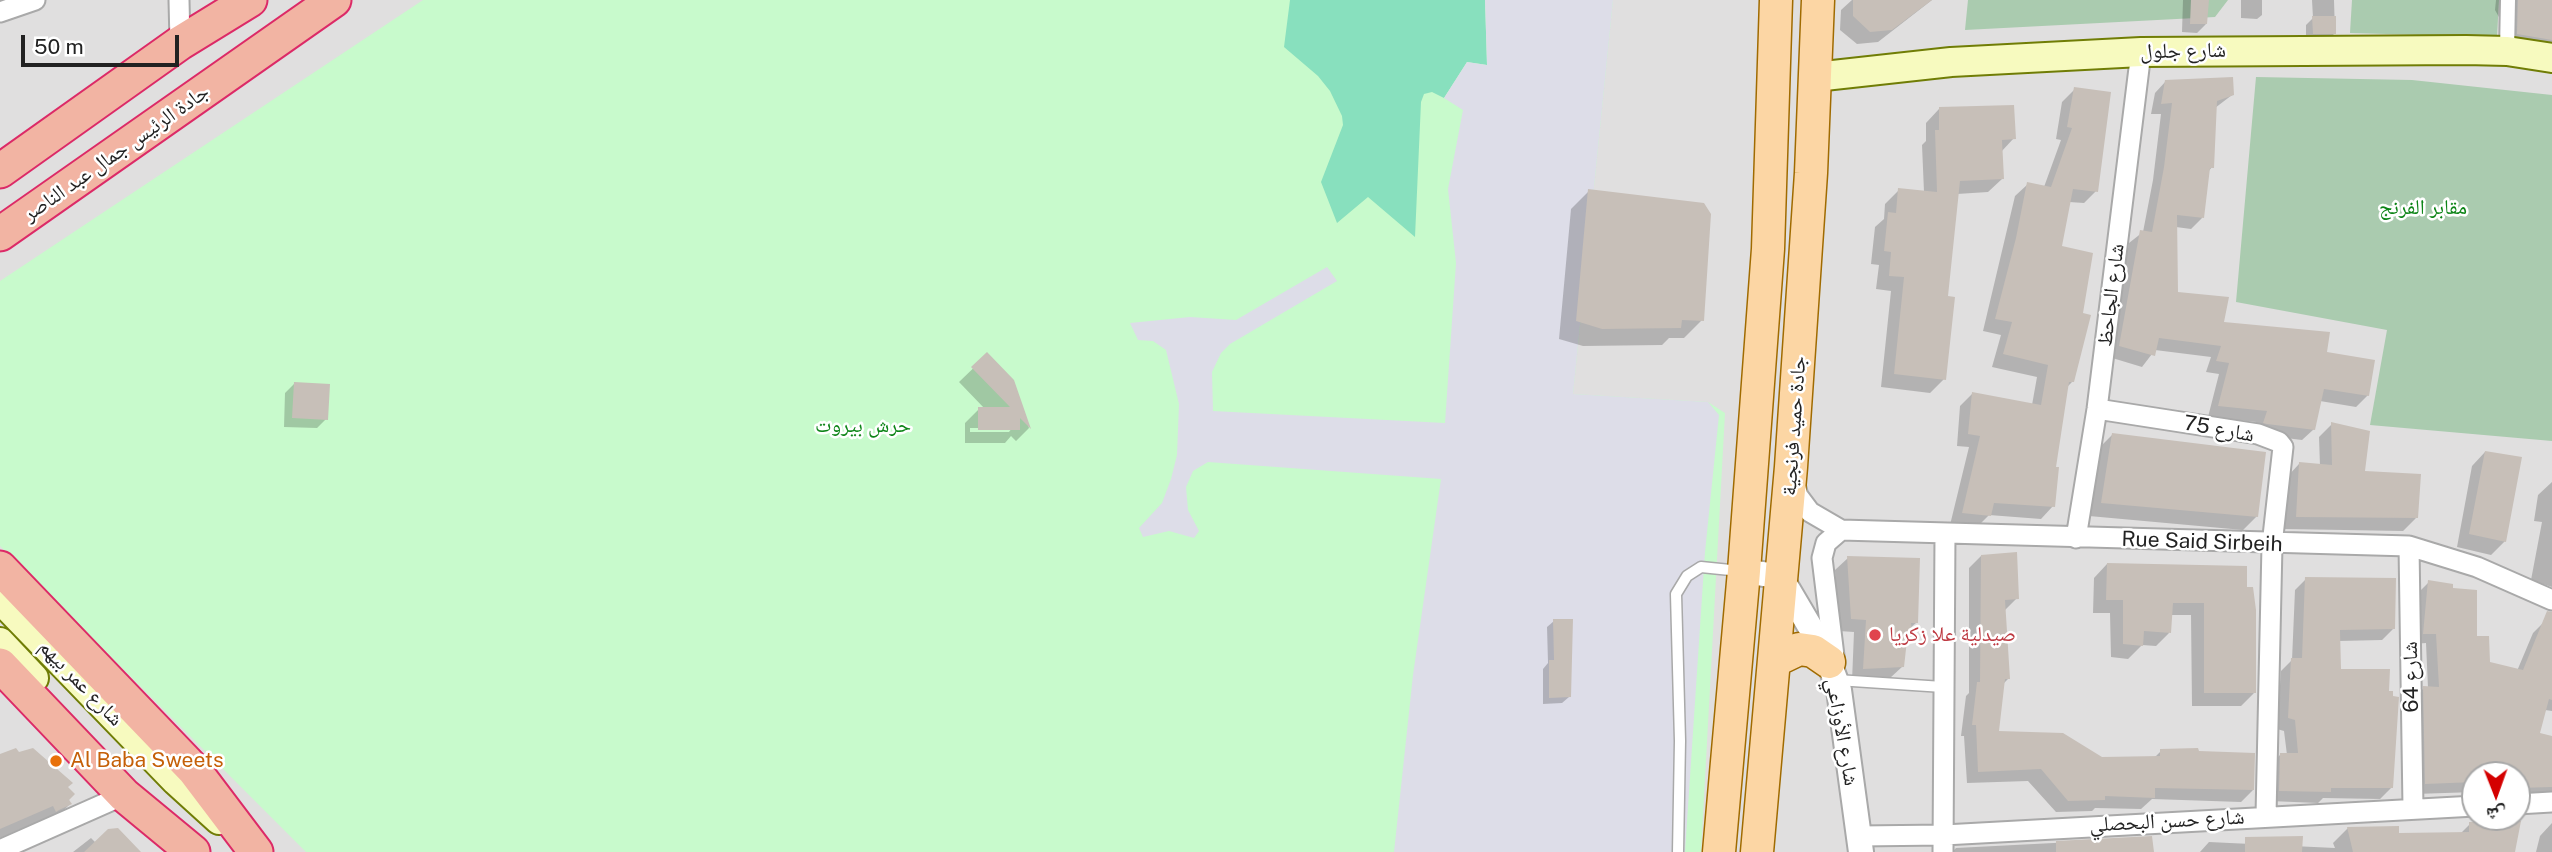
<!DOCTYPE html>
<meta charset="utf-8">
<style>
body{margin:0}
#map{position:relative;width:2552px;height:852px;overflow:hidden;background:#f2efe9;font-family:"Public Sans","Noto Naskh Arabic",sans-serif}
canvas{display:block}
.north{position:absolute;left:2461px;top:761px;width:70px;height:70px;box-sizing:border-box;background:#fff;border:2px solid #a7a7a7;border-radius:50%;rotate:179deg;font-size:19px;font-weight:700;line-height:28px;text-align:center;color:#222}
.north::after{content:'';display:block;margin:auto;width:24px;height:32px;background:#d40000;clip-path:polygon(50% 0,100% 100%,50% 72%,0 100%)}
.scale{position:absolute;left:21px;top:35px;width:158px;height:32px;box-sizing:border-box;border:4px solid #222;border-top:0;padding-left:9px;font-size:21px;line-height:24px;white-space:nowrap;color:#222;-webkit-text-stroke:5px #fff;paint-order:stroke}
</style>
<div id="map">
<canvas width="2552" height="852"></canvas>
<div class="north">ش</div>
<div class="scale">50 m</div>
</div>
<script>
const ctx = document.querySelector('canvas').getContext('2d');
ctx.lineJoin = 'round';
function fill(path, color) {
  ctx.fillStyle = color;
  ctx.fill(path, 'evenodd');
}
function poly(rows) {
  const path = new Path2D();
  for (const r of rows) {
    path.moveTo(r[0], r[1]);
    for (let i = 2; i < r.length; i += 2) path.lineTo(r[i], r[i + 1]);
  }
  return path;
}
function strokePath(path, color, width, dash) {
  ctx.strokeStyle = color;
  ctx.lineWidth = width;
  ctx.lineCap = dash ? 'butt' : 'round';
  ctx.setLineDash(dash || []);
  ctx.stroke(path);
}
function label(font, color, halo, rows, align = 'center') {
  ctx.font = font + ' "Public Sans","Noto Naskh Arabic",sans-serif';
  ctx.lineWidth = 5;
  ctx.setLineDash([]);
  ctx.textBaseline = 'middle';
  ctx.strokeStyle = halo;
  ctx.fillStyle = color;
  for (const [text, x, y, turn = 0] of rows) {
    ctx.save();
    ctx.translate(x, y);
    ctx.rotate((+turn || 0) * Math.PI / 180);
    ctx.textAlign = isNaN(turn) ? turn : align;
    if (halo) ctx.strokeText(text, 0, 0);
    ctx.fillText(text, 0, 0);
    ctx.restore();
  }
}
const residential = poly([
 [0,0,2552,0,2552,852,0,852],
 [2475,775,2517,775,2517,817,2475,817]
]);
const cemetery = poly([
 [1968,0,2228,0,2215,17,1965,30],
 [2352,0,2499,0,2497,37,2350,33],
 [2256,77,2412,80,2552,95,2552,441,2370,425,2387,330,2236,302]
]);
const park = poly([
 [423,0,1613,0,1573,394,1708,402,1725,413,1701,852,306,852,0,546,0,281]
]);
const pitch = poly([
 [1290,0,1485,0,1487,65,1467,62,1444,98,1432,92,1424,94,1421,102,1415,237,1368,197,1337,223,1321,182,1343,125,1342,116,1330,91,1318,76,1284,47]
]);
const plaza = poly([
 [1485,0,1613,0,1573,394,1708,402,1719,415,1705,552,1685,852,1394,852,1413,675,1441,479,1208,462,1193,471,1186,487,1188,510,1199,531,1194,538,1169,531,1143,537,1139,528,1162,503,1171,479,1177,455,1179,404,1166,350,1153,341,1138,340,1130,323,1190,317,1236,320,1327,267,1337,281,1230,344,1221,353,1212,372,1213,411,1445,423,1456,263,1448,189,1463,110,1444,98,1467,62,1487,65]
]);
const shadow = poly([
 [1852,0,1932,0,1878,42,1857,44,1840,30,1841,10],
 [2183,0,2207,0,2206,24,2197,33,2182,32],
 [2241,0,2262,0,2262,15,2257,19,2241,18],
 [2312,0,2334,0,2335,33,2327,41,2306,41,2306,25,2313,18],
 [2496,0,2552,0,2552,60,2500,51,2500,19,2495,10],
 [2166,81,2232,95,2215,108,2212,167,2208,172,2202,218,2191,229,2176,227,2177,294,2222,324,2325,354,2368,395,2356,407,2320,401,2314,429,2302,440,2253,434,2256,422,2208,417,2219,374,2206,372,2211,357,2155,350,2142,367,2109,357,2129,243,2143,232,2153,180,2161,114,2151,114,2155,93],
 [2075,89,2096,191,2084,203,2069,202,2060,248,2072,382,2067,387,2054,469,2053,506,2041,519,1989,515,1976,528,1950,525,1969,447,1957,446,1960,406,1972,394,2032,405,2037,377,1992,367,2001,335,1983,331,2015,196,2028,184,2044,187,2061,140,2056,139,2062,102],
 [1939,109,2014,138,2001,152,2002,179,1988,192,1957,194,1946,298,1944,379,1930,393,1881,387,1891,291,1876,289,1879,265,1871,264,1875,227,1884,219,1885,204,1899,190,1924,192,1922,145,1926,141,1926,123],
 [1589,191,1702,320,1684,338,1669,338,1662,345,1583,346,1559,339,1571,209],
 [987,355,1013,381,1029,428,1016,441,1011,436,1005,443,965,443,965,423,979,409,985,409,959,382],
 [970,428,1012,428,1009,432,970,432],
 [294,384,326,419,317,428,284,427,285,393],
 [2332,424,2363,473,2416,518,2403,531,2284,529,2287,477,2299,464,2320,466,2319,437],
 [2113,434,2257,516,2243,530,2089,516,2099,448],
 [2485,452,2505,541,2491,555,2457,547,2472,466],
 [2552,482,2552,587,2531,580,2542,522,2534,521,2538,495],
 [1981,556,2017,598,2004,611,2008,679,2003,684,1997,733,2102,759,2154,758,2161,751,2197,753,2253,790,2241,802,2152,799,2141,809,2095,808,2092,811,2056,812,2028,781,1967,783,1964,736,1961,736,1966,696,1969,693,1969,568],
 [1848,558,1916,623,1910,628,1911,636,1905,643,1903,666,1890,678,1852,681,1854,632,1839,631,1835,570],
 [2107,564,2245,568,2254,693,2241,706,2192,706,2191,615,2171,615,2169,633,2156,646,2142,645,2128,659,2111,657,2110,613,2093,613,2094,578],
 [2306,579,2393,629,2382,640,2339,641,2339,671,2387,692,2391,698,2392,787,2380,799,2323,798,2318,803,2270,801,2269,766,2280,755,2287,755,2284,731,2277,729,2281,671,2292,660,2295,590],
 [2429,582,2475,638,2488,663,2517,671,2533,633,2543,623,2552,626,2552,711,2545,710,2538,734,2552,737,2552,792,2547,797,2517,798,2517,775,2475,775,2475,792,2415,794,2413,699,2424,688,2428,688,2426,643,2413,644,2418,593],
 [1554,621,1569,697,1562,703,1543,704,1543,669,1548,663,1547,627],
 [0,756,66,787,70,804,52,822,38,828,34,823,0,838],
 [2552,823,2552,852,2536,852,2540,836],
 [2470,824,2514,852,2200,852,2209,842,2335,848,2333,843,2348,828,2398,835,2460,834],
 [91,838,96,843,138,852,73,852],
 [2151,838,2152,852,1952,852,1956,848]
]);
const building = poly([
 [1853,0,1932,0,1892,30,1870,32,1853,16],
 [2191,0,2209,0,2207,24,2190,24],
 [2518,0,2552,0,2552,40,2517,34],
 [2312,16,2336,16,2336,34,2313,34],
 [2233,77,2234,95,2217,101,2214,168,2210,168,2204,218,2177,215,2178,292,2229,297,2224,322,2330,332,2327,352,2375,360,2369,396,2324,389,2315,430,2267,424,2263,423,2267,411,2218,406,2229,363,2216,361,2221,346,2159,338,2155,356,2119,346,2140,230,2152,232,2164,167,2172,103,2161,104,2165,80],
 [2074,87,2111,92,2098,192,2073,189,2062,246,2093,253,2083,313,2091,315,2074,382,2069,382,2056,467,2059,467,2055,507,1994,503,1991,516,1962,513,1980,436,1968,434,1972,392,2041,405,2048,365,2003,354,2012,322,1995,319,2016,238,2027,182,2051,187,2072,128,2067,127],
 [2014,105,2016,139,2002,140,2004,179,1960,181,1948,296,1955,297,1946,380,1894,374,1904,277,1889,276,1891,252,1884,251,1888,212,1896,213,1898,188,1937,192,1935,130,1939,130,1939,107],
 [1588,189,1704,203,1711,214,1704,321,1682,320,1681,328,1602,329,1576,321],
 [987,352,1014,380,1031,429,1020,418,1020,430,978,430,978,407,1010,407,971,367],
 [294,382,330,384,328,420,292,418],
 [2331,422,2370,431,2365,471,2421,474,2418,518,2296,517,2299,462,2332,465],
 [2112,433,2266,452,2258,517,2101,503],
 [2485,451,2522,457,2506,542,2469,534],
 [2017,552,2019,599,2005,600,2010,679,2005,679,1999,731,2063,733,2102,757,2160,756,2160,749,2198,748,2199,751,2255,753,2254,790,2155,788,2155,798,2105,796,2105,800,2068,801,2041,769,1978,772,1976,725,1972,725,1977,682,1980,682,1981,555],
 [1847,556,1920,558,1918,623,1911,623,1913,637,1907,640,1904,667,1863,669,1866,620,1851,619],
 [2107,563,2247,566,2247,587,2253,587,2256,610,2256,693,2204,693,2204,603,2173,603,2171,633,2144,631,2143,646,2123,644,2123,600,2106,600],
 [2305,577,2396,578,2395,629,2340,630,2341,669,2390,669,2389,691,2393,691,2393,696,2399,697,2393,788,2331,788,2331,792,2279,791,2280,753,2298,753,2295,720,2288,718,2291,658,2302,658],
 [2428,580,2453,584,2453,588,2477,590,2477,636,2489,636,2490,662,2523,670,2547,611,2552,612,2552,700,2549,699,2540,733,2552,736,2552,787,2517,788,2517,775,2475,775,2475,782,2425,784,2423,686,2439,687,2436,634,2423,634],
 [1553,619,1573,619,1571,697,1549,698,1549,660,1554,660],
 [16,748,19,752,33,748,73,783,68,787,75,794,69,800,72,804,59,810,56,812,53,806,0,829,0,754],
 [2521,821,2515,852,2353,852,2347,827,2399,826,2399,833,2469,832,2469,822],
 [118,828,141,852,84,852,108,829],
 [2152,836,2154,852,2056,852,2056,841],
 [2303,836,2302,852,2245,852,2245,837]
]);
const service = poly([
 [1837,680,1943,687],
 [1678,852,1680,741,1676,594,1687,576,1701,567,1740,571]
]);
const pedestrian = poly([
 [2507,51,2508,0]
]);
const minor = poly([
 [179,0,180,43],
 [0,12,35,0],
 [2097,409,2258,434,2279,442,2283,447,2272,545,2266,815],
 [1794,481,1798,496,1810,512,1841,530,2409,546,2477,567,2552,600],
 [2076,538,2097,409,2141,52],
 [2409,546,2413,808],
 [1835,664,1822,558,1826,543,1841,530],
 [2517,804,2552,802],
 [1859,836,1944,835,2475,806],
 [0,850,124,795],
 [1943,852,1945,534]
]);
const tertiary = poly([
 [1744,571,1776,576,1783,581,1826,654,1839,690,1861,852]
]);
const secondary = poly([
 [1815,77,1951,62,2141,52,2466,50,2507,51,2552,58],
 [0,599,176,781,219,820],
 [0,642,34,678]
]);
const primary = poly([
 [1774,661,1799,649,1813,651,1829,662],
 [1719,852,1744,571,1768,249,1776,0],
 [1757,852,1791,467,1811,173,1818,0]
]);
const trunk = poly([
 [0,171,180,43,250,0],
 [0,234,334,0],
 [0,568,194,770,256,852],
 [0,665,124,795,193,852]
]);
const markers = [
 [1875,635,7,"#e0444e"],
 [56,761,7,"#e8710a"]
];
const streetNames = [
 ["شارع جلول",2183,51,-1],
 ["جادة الرئيس جمال عبد الناصر",116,153,-35],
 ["شارع الجاحظ",2111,295,-83],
 ["جادة حميد فرنجية",1794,426,-86],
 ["شارع 75",2219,429,10],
 ["Rue Said Sirbeih",2202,542,2],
 ["شارع 64",2411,677,-91],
 ["شارع عمر بيهم",81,683,46],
 ["شارع الأوزاعي",1842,732,80],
 ["شارع حسن البحصلي",2167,821,-3]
];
const parkNames = [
 ["مقابر الفرنج",2423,208],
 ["حرش بيروت",863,426]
];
const healthNames = [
 ["صيدلية علا زكريا",1889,635]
];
const foodNames = [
 ["Al Baba Sweets",70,761]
];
fill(residential, '#e0dfdf');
fill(cemetery, '#aacbaf');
fill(park, '#c8facc');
fill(pitch, '#88e0be');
fill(plaza, '#dddde8');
fill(shadow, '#0003');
fill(building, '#c7bfb8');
strokePath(service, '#a9a9a9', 13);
strokePath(pedestrian, '#a9a9a9', 18);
strokePath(minor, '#a9a9a9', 23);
strokePath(tertiary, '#a9a9a9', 28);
strokePath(secondary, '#707d05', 32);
strokePath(primary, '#a06b00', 35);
strokePath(trunk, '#dc2a67', 37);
strokePath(service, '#fff', 10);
strokePath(pedestrian, '#fff', 14);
strokePath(minor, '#fff', 19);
strokePath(tertiary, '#fff', 24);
strokePath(secondary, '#f7fabf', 28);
strokePath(primary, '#fcd6a4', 32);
strokePath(trunk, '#f2b4a3', 33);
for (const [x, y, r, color] of markers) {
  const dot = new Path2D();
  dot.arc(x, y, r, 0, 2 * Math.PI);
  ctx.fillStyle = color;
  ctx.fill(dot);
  strokePath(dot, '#fff', 2.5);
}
label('21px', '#222', '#fff', streetNames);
label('21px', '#0c8416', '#fff', parkNames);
label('21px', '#be3a42', '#fff', healthNames, 'left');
label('21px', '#c56008', '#fff', foodNames, 'left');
</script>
